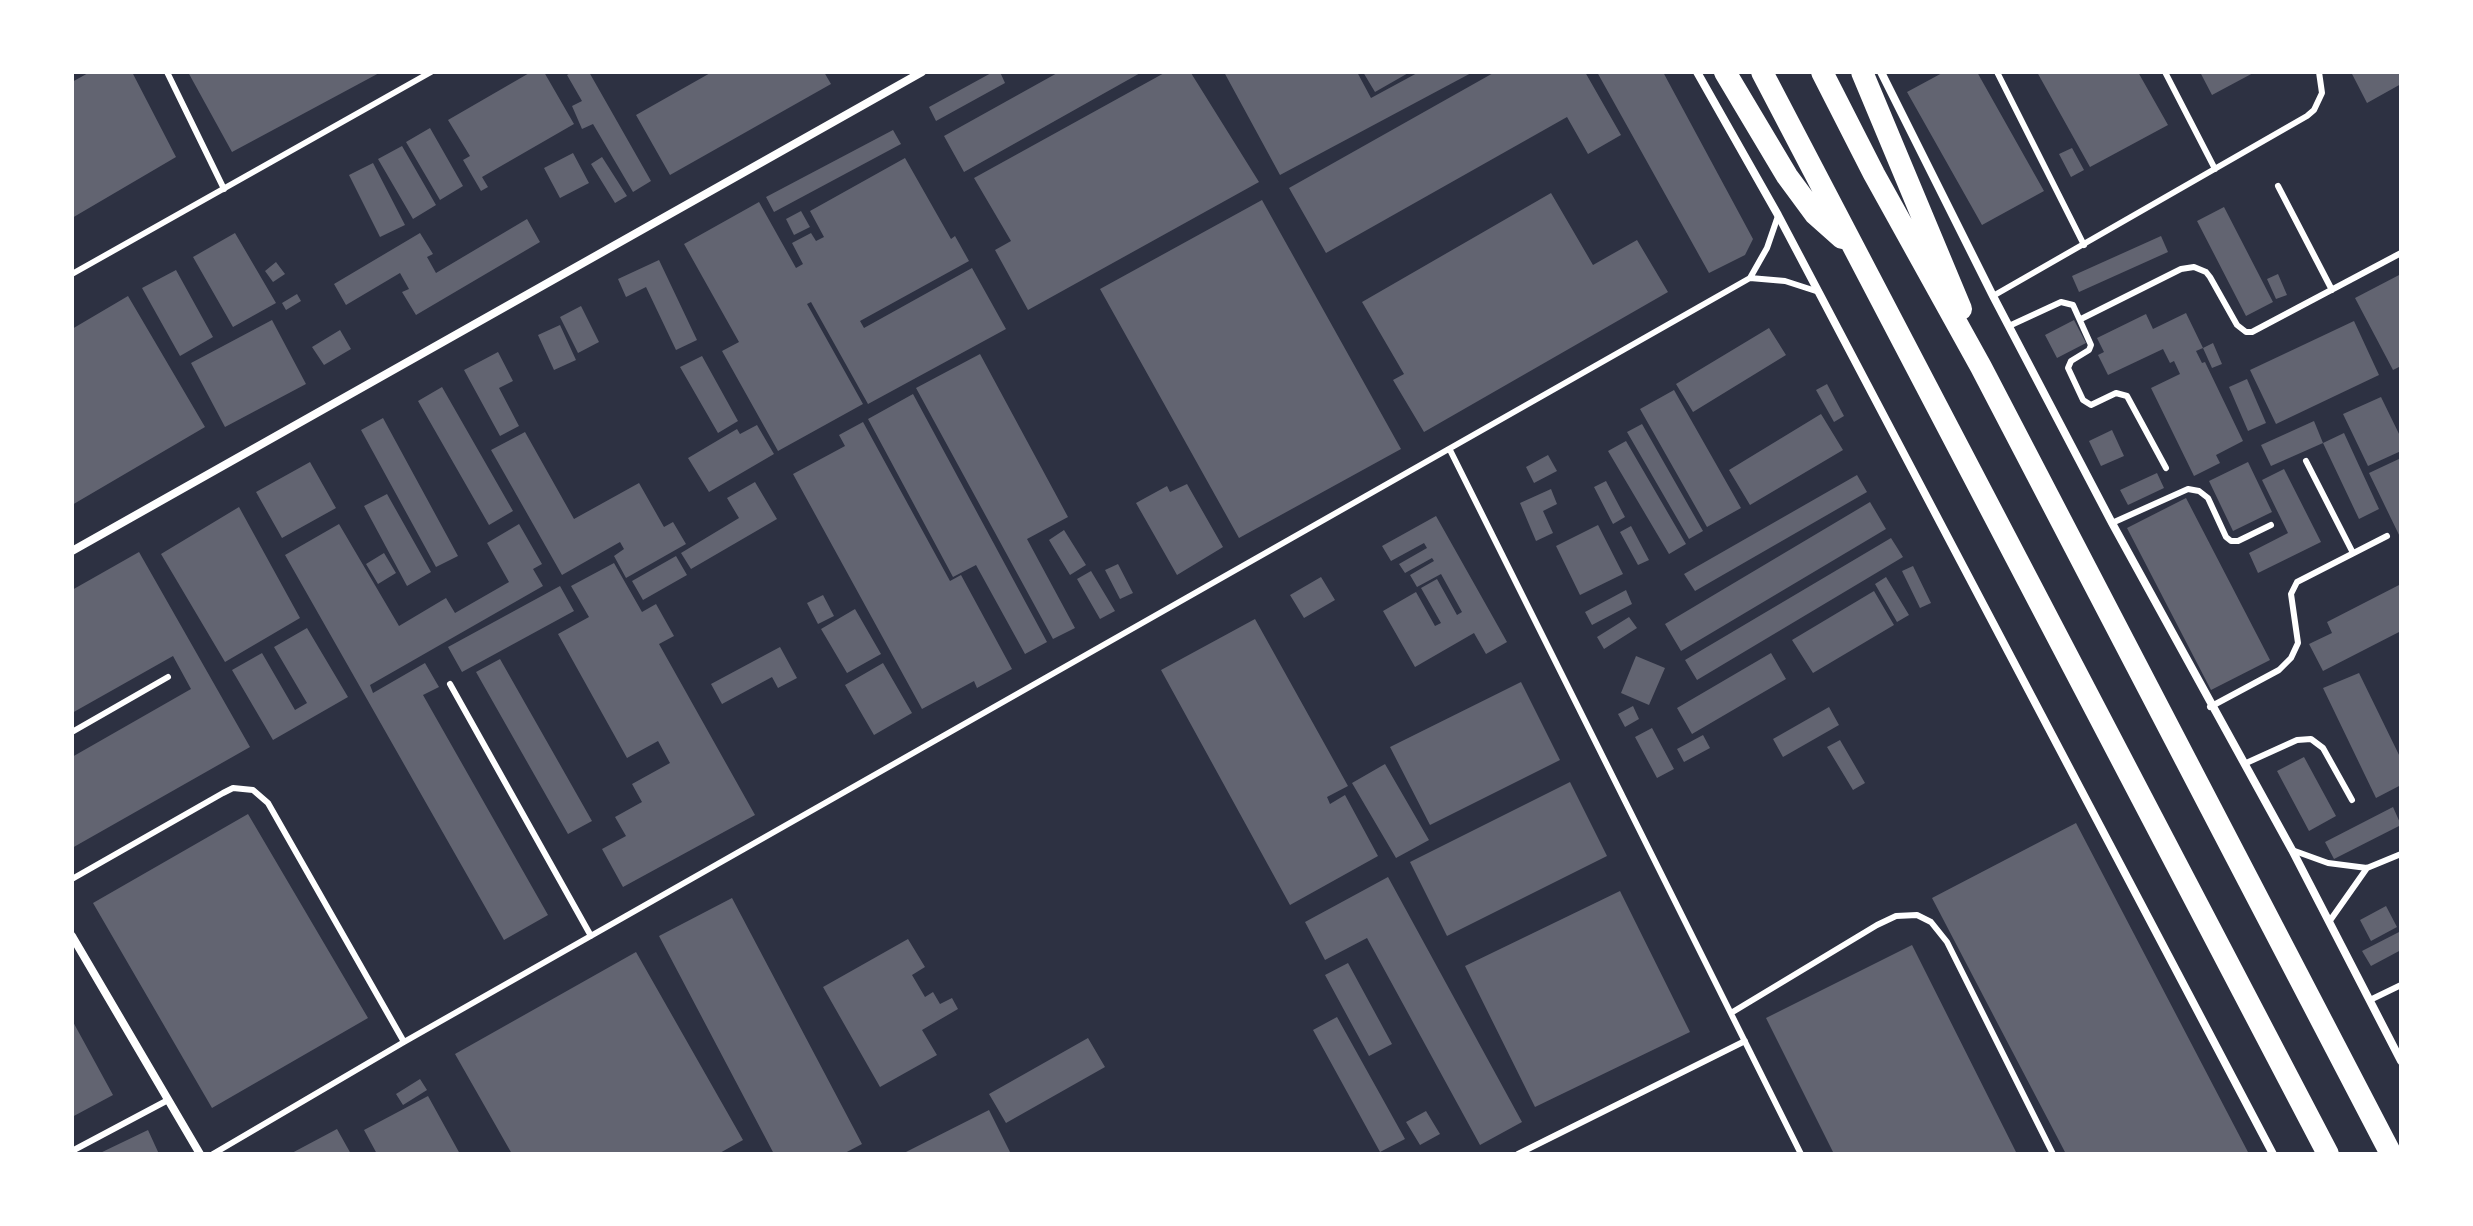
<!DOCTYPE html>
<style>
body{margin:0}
#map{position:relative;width:2473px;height:1226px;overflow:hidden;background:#2d3142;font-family:Karla,sans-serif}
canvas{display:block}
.frame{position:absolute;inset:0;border:74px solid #fff;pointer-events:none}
</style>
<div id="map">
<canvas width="2473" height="1226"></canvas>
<div class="frame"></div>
</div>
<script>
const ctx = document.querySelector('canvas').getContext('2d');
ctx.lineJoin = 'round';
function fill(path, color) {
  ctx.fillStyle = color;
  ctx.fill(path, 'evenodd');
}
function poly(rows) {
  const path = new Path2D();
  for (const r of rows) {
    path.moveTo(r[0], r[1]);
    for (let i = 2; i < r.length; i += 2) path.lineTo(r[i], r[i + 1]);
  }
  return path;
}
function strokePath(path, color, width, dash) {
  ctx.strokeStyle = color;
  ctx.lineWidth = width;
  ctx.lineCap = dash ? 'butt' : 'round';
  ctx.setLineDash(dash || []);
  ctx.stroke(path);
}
const building = poly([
 [90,72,132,72,176,157,72,218,72,82],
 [188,72,381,72,232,152],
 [531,72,544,72,574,124,482,177,488,187,481,191,463,160,470,156,448,120],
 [572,72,589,72,651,181,633,192,593,124,582,129,572,106,582,101,567,75],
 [712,72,824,72,831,84,670,175,636,115],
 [993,72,1000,72,1005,83,936,121,929,107],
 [1059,72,1142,72,964,172,944,136],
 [1166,72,1191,73,1259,182,1028,310,995,250,1011,241,974,178],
 [1224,72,1357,72,1371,98,1419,72,1473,72,1280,175],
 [1363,72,1410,72,1375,92],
 [1495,72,1585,72,1621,135,1588,154,1567,117,1326,253,1289,188],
 [1597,72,1663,72,1753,239,1745,255,1709,273],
 [1944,72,1977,72,2044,191,1982,225,1907,92],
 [2037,72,2138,72,2168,125,2090,167],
 [2200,72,2255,72,2212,95],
 [2351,72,2401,72,2401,84,2367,103],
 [430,128,463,186,440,200,406,142],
 [893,130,901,144,774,212,766,197],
 [402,146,436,205,413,219,378,159],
 [2072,148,2084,170,2071,177,2059,154],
 [573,153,589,183,560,198,544,168],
 [602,157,627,196,615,203,591,164],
 [905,158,951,239,955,236,969,261,860,321,864,328,972,268,1006,329,868,404,811,302,807,304,863,404,778,451,722,351,739,342,684,244,759,202,796,268,803,264,792,243,811,233,816,241,824,237,810,211],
 [373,163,405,225,380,237,349,175],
 [1551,193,1593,265,1637,240,1668,292,1424,432,1393,380,1404,374,1362,302],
 [1262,200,1401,449,1239,538,1100,289],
 [2224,207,2273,302,2246,316,2197,221],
 [801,211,810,227,794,235,786,219],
 [527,219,540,242,416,315,402,292,409,289,400,273,346,305,334,284,420,233,433,254,427,257,436,273],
 [235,233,276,303,233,327,193,257],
 [2161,236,2168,252,2079,292,2072,276],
 [659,260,697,340,676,350,646,287,626,297,618,279],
 [276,262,285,274,273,282,265,271],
 [176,270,213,337,180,356,142,288],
 [2278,274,2287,295,2276,299,2267,279],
 [2401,274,2401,366,2393,370,2355,298],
 [297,294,301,301,286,310,282,303],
 [128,296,205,427,72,505,72,329],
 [581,306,599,342,578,353,560,317],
 [2186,313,2203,348,2196,351,2202,363,2205,362,2243,441,2216,455,2220,463,2194,476,2151,388,2180,374,2174,361,2170,363,2163,349,2108,375,2098,355,2104,352,2097,338,2146,314,2153,329],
 [272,320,306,384,225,427,191,363],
 [2074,320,2086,343,2057,358,2045,335],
 [2354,321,2379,375,2276,424,2250,370],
 [560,325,576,360,554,370,538,335],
 [1769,328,1786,355,1693,412,1676,384],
 [340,330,351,349,324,365,312,347],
 [2213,343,2222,364,2212,368,2203,348],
 [498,352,513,381,499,388,519,426,500,436,464,370],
 [980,354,1068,517,1027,539,1075,628,1053,639,916,388],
 [702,356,738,421,718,433,680,367],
 [2247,379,2266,423,2248,431,2229,387],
 [1827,384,1844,416,1834,422,1816,390],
 [442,387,513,511,489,525,418,401],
 [1674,390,1741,508,1707,527,1640,409],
 [913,394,1047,642,1025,654,976,565,953,577,868,419],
 [2381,397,2401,438,2401,451,2368,466,2343,414],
 [1821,414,1843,450,1750,505,1729,470],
 [383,418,458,556,436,567,361,430],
 [2314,421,2323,443,2271,466,2261,445],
 [863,422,950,581,961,575,1012,669,977,688,974,681,922,709,793,474,845,446,839,435],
 [1642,424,1703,531,1689,539,1627,432],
 [757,425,774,454,709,492,688,458,737,429,740,434],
 [2112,430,2124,456,2101,466,2089,441],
 [525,432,574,519,639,483,664,527,673,522,686,544,626,578,614,556,624,549,620,542,562,575,491,450],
 [2344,433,2379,509,2359,519,2323,443],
 [1626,441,1686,544,1669,554,1608,451],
 [1548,455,1557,471,1534,483,1526,467],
 [2401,458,2401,539,2369,473],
 [310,462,336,508,282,538,256,492],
 [2248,462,2272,512,2233,531,2209,481],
 [2284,469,2321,542,2258,573,2249,553,2288,533,2262,480],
 [2157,473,2164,488,2128,505,2120,490],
 [1857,475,1867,492,1695,591,1684,574],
 [1606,481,1625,517,1613,524,1594,487],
 [755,482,777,519,691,569,681,553,739,518,727,498],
 [1187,484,1223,547,1177,575,1136,503,1167,486,1170,492],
 [1551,489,1557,504,1543,511,1553,533,1536,541,1520,503],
 [387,494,431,572,407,586,364,506],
 [2186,498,2270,660,2211,690,2127,528],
 [1870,502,1886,529,1681,651,1665,624],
 [239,507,300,618,225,662,161,554],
 [1436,516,1507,642,1486,654,1474,633,1415,667,1383,611,1416,592,1435,626,1441,623,1421,588,1437,579,1457,615,1462,612,1441,574,1417,587,1410,575,1434,561,1432,558,1405,573,1399,564,1427,548,1424,543,1391,561,1382,546],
 [339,524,399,626,446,598,455,613,509,582,487,543,519,524,542,564,533,569,543,586,370,685,373,693,425,663,439,687,423,695,548,915,504,940,285,555],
 [1598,525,1623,574,1580,595,1556,546],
 [1631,526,1649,560,1638,565,1620,532],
 [1064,530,1086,565,1070,575,1049,540],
 [1891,538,1903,557,1697,680,1685,660],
 [139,552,250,747,72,848,72,757,191,689,173,656,72,713,72,590],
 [384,553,396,573,378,584,366,564],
 [676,556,687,575,643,600,632,581],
 [614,563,642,612,656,604,674,636,659,644,755,815,623,887,602,849,626,836,615,817,642,802,632,784,670,763,658,741,627,758,558,634,589,617,571,586],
 [1118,564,1133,593,1120,599,1105,570],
 [1913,566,1931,603,1920,608,1902,571],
 [1091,571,1115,611,1100,619,1077,579],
 [1321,577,1335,600,1304,618,1290,595],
 [1886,577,1909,615,1897,622,1875,584],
 [2401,584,2401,631,2323,671,2309,644,2332,633,2327,622],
 [560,586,574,611,462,672,448,647],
 [1626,590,1632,604,1592,625,1585,612],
 [1874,591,1894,625,1813,673,1792,640],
 [823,595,834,616,818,624,807,603],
 [855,609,881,654,847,673,821,629],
 [1629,617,1637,628,1604,649,1597,637],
 [1255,619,1348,786,1327,797,1330,804,1345,795,1378,856,1290,905,1161,670],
 [307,628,348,697,273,740,232,670,262,653,295,710,307,703,274,647],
 [780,647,797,678,778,688,772,677,722,704,711,684],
 [1771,653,1786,679,1692,734,1677,708],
 [1636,656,1665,668,1649,705,1621,693],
 [500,659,592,821,568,834,476,672],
 [883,663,912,713,874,735,845,685],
 [2359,673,2401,759,2401,785,2376,798,2323,688],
 [1521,682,1560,760,1430,825,1390,747],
 [1633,706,1639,719,1625,727,1618,714],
 [1829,707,1839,725,1783,757,1773,739],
 [1652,728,1674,769,1657,778,1635,737],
 [1703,735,1710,748,1684,762,1677,749],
 [1840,740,1865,783,1853,790,1827,747],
 [2304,757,2336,816,2309,831,2277,771],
 [1385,764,1429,840,1396,858,1352,783],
 [1570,782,1607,856,1447,936,1410,862],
 [2393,807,2401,825,2334,859,2325,842],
 [248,814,368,1018,212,1108,93,903],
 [2076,823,2249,1154,2066,1154,1932,898],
 [1388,877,1522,1122,1480,1145,1367,938,1325,960,1305,922],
 [1620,891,1690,1032,1535,1107,1465,966],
 [732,898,862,1144,843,1154,774,1154,659,936],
 [2386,906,2397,927,2371,941,2360,920],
 [2401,931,2401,950,2371,966,2362,951],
 [908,939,925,967,912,975,925,997,933,992,940,1004,952,998,958,1009,922,1030,937,1055,880,1087,823,987],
 [1912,945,2017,1154,1834,1154,1766,1018],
 [636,952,743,1140,718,1154,512,1154,455,1054],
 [1348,963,1392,1044,1369,1056,1325,975],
 [1337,1017,1405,1139,1380,1152,1313,1030],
 [72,1020,113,1095,72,1117],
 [1088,1038,1105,1067,1006,1123,989,1094],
 [420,1079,427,1090,403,1105,396,1094],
 [428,1096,460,1154,377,1154,364,1130],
 [989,1110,1011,1154,902,1154],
 [1426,1111,1440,1134,1420,1145,1406,1122],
 [337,1129,351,1154,290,1154],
 [148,1130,159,1154,98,1154]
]);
const service = poly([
 [167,72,224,189],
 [1997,72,2084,245],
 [2165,72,2215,169],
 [2278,186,2332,290],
 [72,274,431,72],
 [1750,278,1767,248,1778,216],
 [1993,296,2307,116,2314,110,2322,93,2319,72],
 [2081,319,2181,269,2194,267,2206,272,2210,277,2237,325,2246,332,2252,332,2401,253],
 [2009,326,2061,302,2073,305,2091,345,2089,350,2071,361,2068,368,2083,400,2091,405,2116,393,2127,396,2166,468],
 [1450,450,1801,1154],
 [2306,461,2353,553],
 [2112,523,2188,489,2199,491,2208,498,2226,537,2231,541,2238,541,2271,525],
 [450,684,591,936],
 [2210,707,2279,670,2291,658,2298,643,2291,594,2297,582,2387,536],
 [72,732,168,677],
 [2244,764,2297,740,2311,739,2323,748,2352,800],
 [2292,850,2328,863,2367,868,2401,854],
 [72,879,223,793,233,788,253,790,268,803,404,1042],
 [2329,922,2367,868],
 [2370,1000,2401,985],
 [1731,1013,1877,925,1896,916,1917,915,1931,922,1947,942,2053,1154],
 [72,1151,168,1100],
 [213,1154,404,1042,1750,278,1785,281,1819,292],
 [1518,1154,1745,1041]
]);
const minor = poly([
 [1697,72,1778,215,2273,1154],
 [1881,72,1993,296,2112,523,2292,850,2401,1061],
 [72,551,922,72],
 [72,936,200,1154]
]);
const trunk = poly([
 [1725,72,1787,176,1815,214,1842,238],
 [1762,72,2328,1154],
 [1822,72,1874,174,1981,367,2391,1154],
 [1862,72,1961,309]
]);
fill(building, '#626471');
strokePath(service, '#fff', 6);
strokePath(minor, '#fff', 8);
strokePath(trunk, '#fff', 22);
</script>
